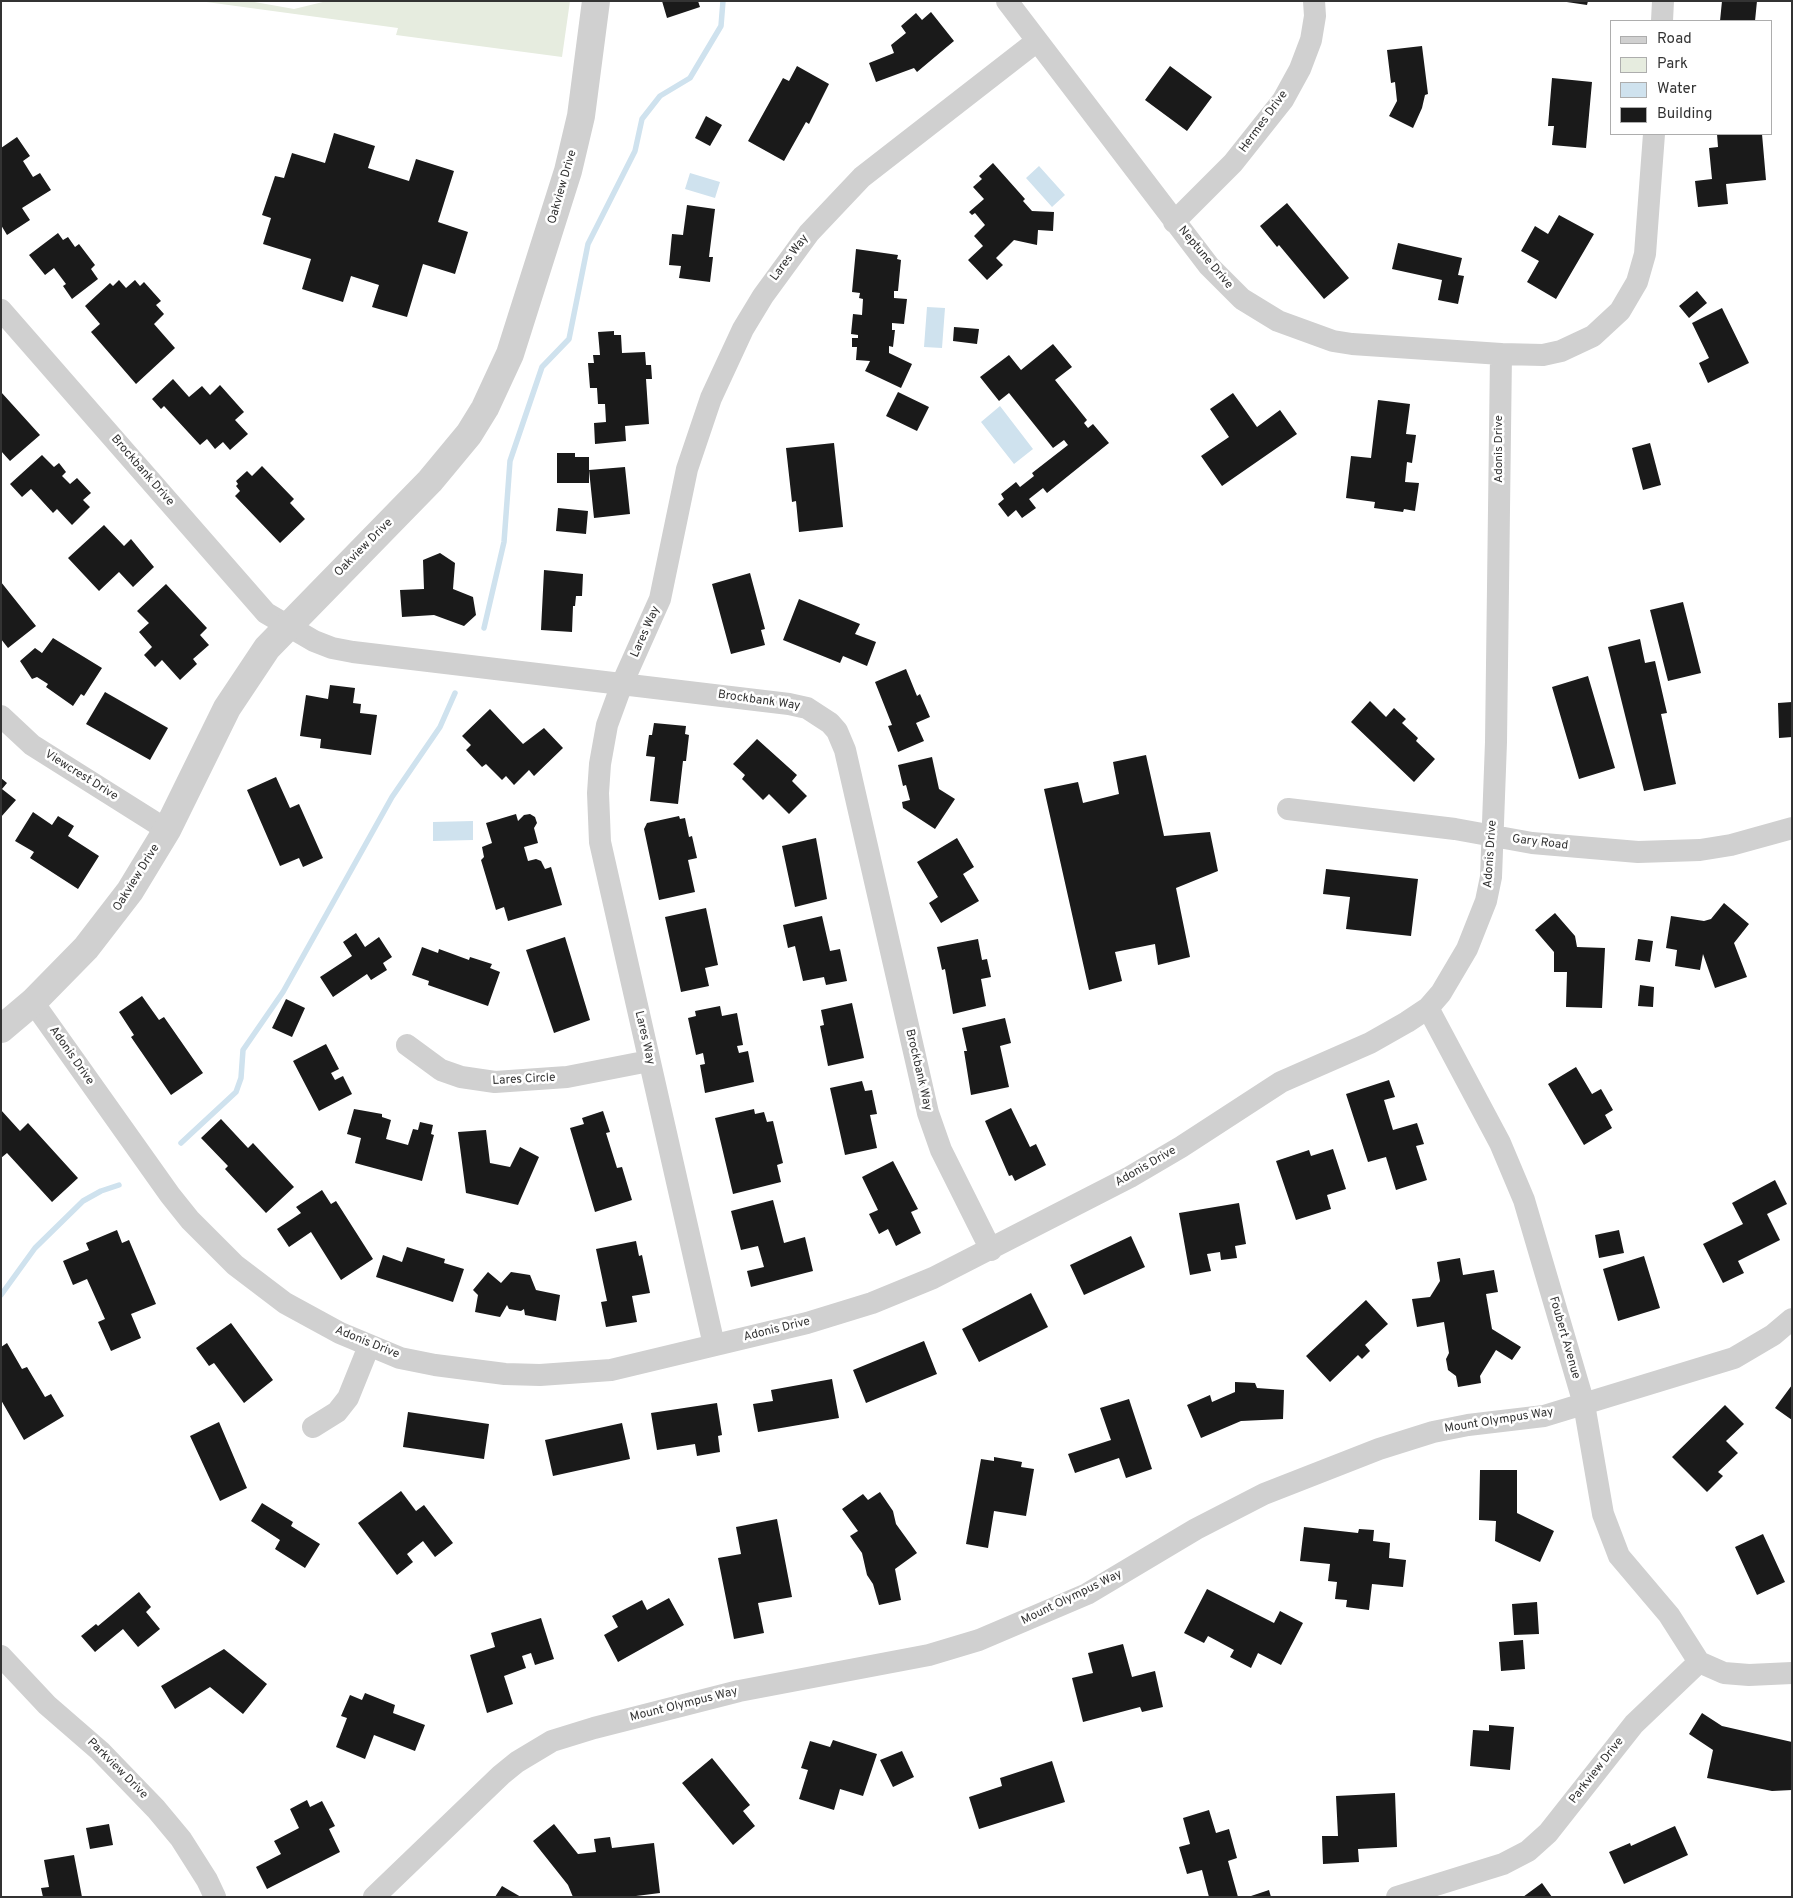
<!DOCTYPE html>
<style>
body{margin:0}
#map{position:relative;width:1793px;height:1898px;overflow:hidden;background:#fff;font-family:Overpass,sans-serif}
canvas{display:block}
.frame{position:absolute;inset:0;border:2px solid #333;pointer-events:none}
.legend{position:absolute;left:1610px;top:20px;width:162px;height:115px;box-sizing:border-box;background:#fff;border:1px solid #adadad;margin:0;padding:6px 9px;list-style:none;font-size:15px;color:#333}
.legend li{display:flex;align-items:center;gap:10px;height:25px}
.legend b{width:25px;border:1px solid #adadad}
</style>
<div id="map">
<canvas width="1793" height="1898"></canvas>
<div class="frame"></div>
<ul class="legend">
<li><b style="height:6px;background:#d0d0d0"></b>Road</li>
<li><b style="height:14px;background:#e6ecdf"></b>Park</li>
<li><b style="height:14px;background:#cfe2ee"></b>Water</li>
<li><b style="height:14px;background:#1a1a1a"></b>Building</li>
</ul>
</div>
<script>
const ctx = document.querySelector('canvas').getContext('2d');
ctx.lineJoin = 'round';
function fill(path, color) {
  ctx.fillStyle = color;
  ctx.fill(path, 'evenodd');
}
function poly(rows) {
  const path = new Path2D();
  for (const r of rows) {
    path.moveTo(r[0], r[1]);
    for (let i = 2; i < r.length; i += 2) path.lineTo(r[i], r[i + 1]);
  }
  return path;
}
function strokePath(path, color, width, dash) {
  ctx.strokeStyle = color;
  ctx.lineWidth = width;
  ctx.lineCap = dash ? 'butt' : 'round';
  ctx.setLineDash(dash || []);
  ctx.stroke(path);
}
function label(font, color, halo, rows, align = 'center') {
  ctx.font = font + ' Overpass,sans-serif';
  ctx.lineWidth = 5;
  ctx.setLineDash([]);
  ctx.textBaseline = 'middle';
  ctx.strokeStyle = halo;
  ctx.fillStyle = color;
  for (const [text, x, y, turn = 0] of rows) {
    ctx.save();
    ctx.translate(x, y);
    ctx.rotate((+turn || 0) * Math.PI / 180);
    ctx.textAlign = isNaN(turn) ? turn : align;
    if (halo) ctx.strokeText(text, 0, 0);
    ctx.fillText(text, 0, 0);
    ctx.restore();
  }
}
const green = poly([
 [199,1,249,1,294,9,327,1,570,1,562,57,396,35,398,28]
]);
const water = poly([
 [1039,166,1065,195,1052,207,1026,178],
 [690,173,720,182,715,198,685,189],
 [927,307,945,308,942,348,924,347],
 [1000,406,1033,449,1014,464,981,422],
 [473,821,473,840,433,841,433,822]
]);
const stream = poly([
 [484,628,504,542,510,461,542,367,569,339,588,244,635,151,642,119,660,96,690,78,721,26,723,1],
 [181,1143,236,1092,241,1078,243,1050,283,992,392,797,440,727,455,693],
 [1,1295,35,1248,83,1201,101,1191,119,1185]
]);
const building = poly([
 [662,1,698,1,700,7,667,18],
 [1560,1,1588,1,1587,5],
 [1722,1,1757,1,1755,21,1720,21],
 [931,12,954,41,917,72,914,68,876,82,869,63,894,53,891,45,906,33,901,26,916,13,922,20],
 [1422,46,1428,94,1425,95,1422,108,1413,128,1389,116,1397,101,1395,82,1391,83,1387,50],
 [797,66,829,84,809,124,806,122,784,161,748,141,783,78,789,81],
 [1170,66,1212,97,1187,131,1145,100],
 [1552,78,1592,82,1586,148,1552,145,1554,126,1548,126],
 [706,116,722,125,710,146,695,138],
 [334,133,375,146,368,168,409,181,416,159,454,171,438,222,468,232,455,274,423,264,407,317,372,307,379,285,351,276,343,302,302,289,311,259,263,244,271,218,262,215,275,176,284,178,292,153,325,163],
 [1717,134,1762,134,1766,180,1726,184,1728,204,1698,207,1695,181,1712,179,1709,148,1718,147],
 [17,137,30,156,23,161,33,177,40,173,51,190,22,208,30,220,7,235,1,225,1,148],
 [993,163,1025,199,1023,201,1032,211,1054,212,1053,231,1038,230,1037,245,1014,240,996,258,1003,265,987,280,968,260,983,246,974,236,985,225,975,213,972,215,969,212,984,199,973,187,982,179,979,176],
 [1287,203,1349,278,1324,299,1279,245,1277,247,1260,226],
 [687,205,715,209,709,257,713,257,710,282,679,278,681,266,669,265,672,234,683,235],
 [1559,215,1594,234,1556,299,1527,282,1539,261,1521,251,1535,226,1548,234],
 [58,233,63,240,68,237,75,247,79,244,95,265,91,269,98,279,72,299,63,286,66,284,54,268,45,275,29,255],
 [1398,243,1462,258,1458,275,1464,276,1458,304,1438,300,1442,280,1392,269],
 [856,249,898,255,897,259,901,260,898,291,894,291,894,298,907,299,904,324,892,323,892,330,895,330,893,347,889,346,889,353,912,364,901,388,865,371,870,361,856,360,857,347,852,347,852,338,858,338,858,335,851,334,853,314,862,315,863,299,859,298,860,293,852,292],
 [119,280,126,288,135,280,140,286,144,282,161,301,156,305,164,314,154,324,175,348,136,384,91,332,100,324,85,306,110,283,113,286],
 [1697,291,1707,303,1689,318,1679,306],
 [1722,308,1749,363,1708,383,1699,363,1709,358,1692,323],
 [954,327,979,329,977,344,953,341],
 [614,331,614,335,621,335,622,353,645,352,646,365,651,365,652,379,646,379,649,424,625,426,626,441,595,444,594,423,606,422,605,404,598,404,597,388,590,388,588,363,594,363,593,355,600,355,598,332],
 [1053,344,1072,367,1055,380,1087,420,1084,423,1088,428,1093,424,1109,443,1047,493,1043,488,1029,499,1036,508,1022,518,1016,510,1008,517,998,504,1004,499,1001,494,1016,482,1020,487,1034,476,1032,473,1068,445,1064,440,1053,448,1009,393,999,401,980,377,1009,355,1021,370],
 [173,379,189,397,202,386,210,395,220,385,244,412,235,420,248,434,230,450,223,442,215,449,207,439,200,445,164,406,161,409,152,399],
 [1,392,40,435,10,461,1,451],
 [898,392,929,407,917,431,886,416],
 [1233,393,1257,427,1280,410,1297,434,1222,486,1201,456,1229,437,1210,409],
 [1378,400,1410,404,1406,434,1416,435,1412,463,1407,462,1405,482,1419,483,1415,511,1404,509,1403,512,1374,508,1375,502,1346,498,1351,456,1371,458],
 [834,443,843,527,799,532,796,501,792,502,786,448],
 [1650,443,1661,485,1643,490,1632,448],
 [557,453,575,453,575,457,589,457,589,483,557,483],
 [42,455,54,467,59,463,66,472,62,476,70,484,77,478,91,493,83,500,90,507,72,525,57,509,53,513,31,489,22,497,10,484],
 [262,466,294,499,290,503,305,519,280,543,235,496,240,491,236,486,238,484,236,481,247,471,252,476],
 [625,467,630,514,594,518,589,470],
 [558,508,588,511,586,534,556,531],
 [104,525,124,546,131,539,154,567,133,587,119,572,99,591,68,558],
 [440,553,455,563,453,589,473,597,476,615,464,626,434,615,402,617,400,590,424,589,423,560],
 [544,570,583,574,582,596,576,596,575,606,573,606,572,632,541,630],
 [750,573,765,629,761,630,765,645,731,654,712,584],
 [1,582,36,626,8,648,1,639],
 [166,584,207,628,200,635,209,645,193,659,197,664,180,680,162,660,155,667,144,655,152,647,139,632,149,623,137,611],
 [799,599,860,624,855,634,876,642,867,666,843,656,840,663,783,640],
 [1683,602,1701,673,1668,681,1650,610],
 [53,638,102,668,84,696,81,694,73,706,46,687,48,684,37,677,32,679,20,661,35,648,42,653],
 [1640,639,1645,663,1655,661,1667,713,1661,714,1676,784,1644,791,1608,647],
 [906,669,917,696,920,694,930,717,916,723,924,741,898,752,888,726,892,725,875,682],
 [1588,676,1615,768,1579,779,1552,687],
 [330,685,355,688,353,703,361,704,360,713,377,715,371,755,320,748,321,739,300,736,306,695,328,699],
 [105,692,168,728,150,760,86,724],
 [1370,701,1386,717,1394,708,1406,719,1402,723,1418,738,1416,741,1435,759,1414,782,1351,722],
 [1792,702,1792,737,1779,738,1778,703],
 [490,709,523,744,544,728,563,748,534,776,529,770,514,785,506,776,502,780,486,764,482,767,466,750,471,745,462,736],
 [654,723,686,726,685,734,689,735,686,761,683,761,678,804,650,801,655,757,646,756,649,735,652,735],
 [757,739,797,775,792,781,807,796,789,814,769,794,763,800,742,779,745,775,733,764],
 [1146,755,1164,836,1210,832,1218,871,1176,888,1190,957,1158,965,1155,944,1115,952,1122,981,1089,990,1044,789,1078,782,1083,803,1119,794,1113,762],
 [932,757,939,789,955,799,935,829,903,808,902,802,910,800,906,785,903,786,898,765],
 [276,777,290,808,299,804,323,858,303,867,299,858,280,866,247,790],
 [1,778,7,783,2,789,16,800,1,817],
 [33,812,52,825,58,816,74,826,68,836,99,856,78,889,30,858,34,852,15,841],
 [516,814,518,821,524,815,530,814,535,817,537,823,534,828,538,843,524,847,528,861,536,859,541,861,545,869,551,867,562,905,508,921,504,907,496,910,481,860,484,857,482,847,492,843,486,823],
 [679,816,680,819,685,818,689,837,692,836,697,858,688,860,695,892,659,900,644,829,647,823],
 [816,838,827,899,795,907,782,846],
 [957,838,974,867,963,874,979,901,941,923,929,903,938,897,917,862],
 [1326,869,1418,879,1411,936,1346,929,1350,897,1323,894],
 [1724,903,1749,924,1734,943,1747,977,1715,988,1703,954,1700,970,1675,966,1677,950,1666,948,1671,916,1704,921,1711,919],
 [706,908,718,965,705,968,709,986,681,992,665,917],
 [1555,913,1575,936,1577,947,1605,948,1602,1008,1566,1007,1567,972,1554,972,1554,952,1535,930],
 [822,916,830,951,840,949,847,981,826,985,824,977,803,981,795,946,788,948,783,925],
 [356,933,365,947,379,937,392,957,383,963,387,970,371,980,367,974,333,997,320,977,352,956,343,942],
 [565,937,590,1020,554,1033,526,950],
 [978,939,982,960,987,959,991,977,981,979,986,1006,953,1014,945,969,942,970,937,947],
 [1638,939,1653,941,1650,962,1635,960],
 [422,947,438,953,439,949,469,960,470,957,492,964,490,968,500,972,488,1006,428,985,429,981,412,975],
 [1640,985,1654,987,1653,1007,1638,1006],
 [142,996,159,1020,164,1017,203,1073,171,1095,131,1037,134,1035,119,1012],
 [286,999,305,1008,292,1037,272,1028],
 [852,1003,864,1058,828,1066,820,1026,824,1025,821,1010],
 [720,1006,722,1016,737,1013,743,1045,737,1046,739,1053,748,1051,754,1082,705,1093,700,1065,705,1064,703,1053,696,1055,688,1018,696,1016,695,1011],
 [1005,1018,1011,1043,1000,1046,1009,1087,971,1095,964,1051,967,1051,962,1028],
 [326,1044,339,1069,331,1073,335,1080,343,1076,352,1094,319,1111,293,1061],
 [1576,1067,1592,1094,1601,1089,1613,1110,1605,1115,1612,1128,1584,1145,1548,1084],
 [1389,1080,1395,1097,1384,1100,1393,1130,1417,1123,1424,1144,1416,1146,1427,1180,1396,1190,1386,1157,1368,1162,1346,1094],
 [862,1081,865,1091,872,1090,877,1114,870,1115,877,1148,845,1155,830,1088],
 [1011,1108,1030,1147,1036,1144,1046,1165,1015,1181,1012,1175,1009,1176,985,1121],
 [354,1109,382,1114,382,1117,391,1120,386,1139,408,1145,413,1129,418,1130,420,1122,433,1125,431,1134,434,1135,422,1181,355,1163,361,1138,347,1134],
 [754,1109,755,1114,764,1112,767,1122,773,1121,783,1163,777,1165,781,1182,733,1194,715,1118],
 [1,1110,20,1131,28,1123,78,1178,52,1202,7,1153,1,1158],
 [603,1111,610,1132,606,1133,617,1168,622,1167,632,1200,595,1212,570,1128,584,1124,582,1118],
 [221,1119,248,1148,253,1143,294,1187,266,1213,225,1169,228,1166,201,1138],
 [486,1130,490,1163,510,1167,520,1147,539,1157,518,1205,466,1193,458,1132],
 [1333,1149,1346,1189,1327,1195,1331,1209,1296,1220,1276,1161,1309,1150,1311,1156],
 [893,1161,918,1209,911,1212,921,1233,896,1246,888,1229,879,1234,869,1214,878,1210,862,1177],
 [1775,1180,1787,1204,1767,1214,1780,1240,1738,1261,1744,1273,1723,1283,1703,1244,1743,1224,1732,1203],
 [322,1190,331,1204,336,1201,373,1259,341,1280,311,1232,289,1247,277,1229,301,1213,296,1207],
 [773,1200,784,1243,805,1237,813,1271,751,1287,747,1271,764,1267,758,1246,741,1250,731,1211],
 [1239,1203,1246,1244,1235,1246,1237,1258,1221,1260,1220,1252,1207,1254,1211,1271,1190,1275,1179,1213],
 [117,1230,122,1243,129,1240,156,1304,131,1314,141,1338,111,1351,98,1322,105,1319,87,1279,73,1285,63,1261,89,1250,86,1243],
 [1619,1230,1624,1253,1599,1258,1595,1235],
 [1131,1236,1145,1267,1084,1295,1070,1265],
 [636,1241,639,1256,642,1255,650,1293,632,1296,637,1322,606,1327,601,1302,607,1301,596,1249],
 [407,1247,445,1259,444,1263,464,1269,453,1302,376,1277,383,1255,402,1262],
 [1644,1256,1660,1308,1618,1321,1603,1269],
 [1460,1258,1463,1275,1494,1270,1498,1292,1486,1294,1492,1329,1521,1347,1512,1360,1496,1350,1480,1376,1481,1383,1458,1387,1456,1376,1448,1370,1446,1359,1449,1353,1444,1322,1417,1327,1412,1299,1430,1297,1440,1281,1437,1262],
 [488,1272,501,1283,511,1272,530,1275,536,1290,560,1295,556,1321,525,1315,524,1309,521,1311,509,1309,507,1305,500,1317,475,1312,478,1295,473,1290],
 [1031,1293,1048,1327,979,1362,962,1329],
 [1366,1300,1388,1324,1365,1345,1370,1351,1362,1359,1358,1355,1330,1382,1306,1356],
 [231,1323,273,1380,244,1403,214,1363,209,1366,196,1348],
 [924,1341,937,1374,866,1403,853,1370],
 [7,1343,22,1369,27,1367,45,1397,51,1394,64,1416,24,1440,1,1400,1,1347],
 [832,1379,839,1418,758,1432,753,1404,773,1401,771,1390],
 [1235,1382,1255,1383,1257,1388,1284,1390,1283,1419,1241,1421,1201,1438,1187,1405,1210,1395,1212,1402,1235,1392],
 [1792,1385,1792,1420,1775,1408],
 [1129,1399,1152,1469,1126,1478,1119,1458,1075,1473,1068,1454,1111,1440,1100,1408],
 [717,1403,722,1435,718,1436,720,1452,697,1456,695,1444,657,1450,651,1413],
 [1725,1405,1744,1424,1726,1441,1738,1453,1718,1472,1723,1476,1707,1492,1672,1457],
 [408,1412,489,1424,484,1459,403,1447],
 [219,1422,247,1488,220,1501,190,1436],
 [622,1423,630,1459,553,1476,545,1440],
 [994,1457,1022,1462,1021,1467,1034,1469,1026,1516,994,1511,988,1548,966,1544,981,1459,994,1461],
 [1480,1470,1517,1470,1517,1513,1554,1531,1540,1562,1495,1541,1496,1521,1479,1520],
 [401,1491,416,1511,424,1505,453,1543,435,1557,423,1541,407,1554,413,1562,397,1575,358,1523],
 [880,1492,893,1511,896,1524,917,1553,895,1569,901,1600,879,1605,873,1584,867,1575,862,1553,850,1536,858,1531,842,1509,863,1494,868,1500],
 [262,1503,293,1522,291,1526,320,1544,305,1568,275,1549,280,1540,251,1521],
 [777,1519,792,1597,758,1603,764,1633,734,1639,718,1558,741,1554,736,1527],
 [1304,1527,1358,1533,1359,1529,1374,1530,1373,1541,1390,1543,1389,1558,1406,1560,1403,1587,1372,1584,1369,1610,1346,1607,1347,1600,1335,1599,1337,1582,1328,1581,1330,1564,1300,1561],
 [1763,1534,1785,1582,1757,1595,1735,1547],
 [1207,1589,1274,1623,1280,1611,1303,1623,1281,1665,1258,1653,1251,1668,1230,1657,1234,1650,1208,1636,1204,1643,1184,1633],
 [139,1592,151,1607,146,1612,160,1629,138,1647,123,1629,95,1652,81,1636,96,1624,98,1626],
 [669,1598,684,1625,618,1662,604,1635,618,1627,612,1616,642,1600,647,1610],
 [1537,1602,1539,1634,1514,1635,1512,1604],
 [541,1618,554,1659,535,1665,531,1653,522,1656,526,1668,504,1676,513,1704,487,1713,470,1655,495,1647,491,1633],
 [1523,1640,1525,1669,1501,1671,1499,1642],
 [1123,1644,1132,1677,1155,1671,1163,1707,1142,1712,1140,1707,1083,1722,1072,1678,1093,1673,1088,1653],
 [224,1649,267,1684,243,1714,210,1687,175,1709,161,1686],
 [365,1693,395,1705,393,1713,425,1725,415,1751,374,1735,365,1759,336,1747,347,1718,341,1716,350,1695,362,1700],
 [1702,1713,1722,1726,1792,1742,1792,1790,1772,1791,1707,1778,1713,1750,1689,1734],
 [1489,1725,1514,1727,1510,1770,1470,1766,1473,1730,1489,1731],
 [833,1740,877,1754,863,1796,840,1789,834,1810,799,1799,808,1770,801,1768,810,1741,830,1747],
 [902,1751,914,1777,893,1787,880,1760],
 [712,1758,750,1805,743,1811,755,1826,733,1845,682,1783],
 [1052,1761,1065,1802,979,1829,969,1797,1002,1786,1000,1778],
 [1395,1793,1397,1847,1358,1849,1359,1862,1323,1864,1322,1836,1338,1836,1336,1796],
 [307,1800,310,1807,322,1801,335,1826,329,1829,340,1852,267,1889,256,1867,281,1854,274,1841,299,1828,290,1809],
 [1209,1810,1216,1833,1229,1829,1237,1858,1228,1861,1238,1897,1209,1897,1202,1870,1187,1874,1179,1847,1190,1844,1183,1818],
 [109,1824,113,1845,90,1849,86,1828],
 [554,1824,578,1854,596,1852,594,1839,610,1837,612,1848,654,1843,660,1893,628,1897,573,1897,568,1885,533,1841],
 [1675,1826,1688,1855,1624,1884,1609,1852,1630,1843,1631,1846],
 [74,1855,82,1897,43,1897,41,1888,49,1887,44,1860],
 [1542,1883,1552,1897,1523,1897],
 [502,1886,521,1897,495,1897],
 [1269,1890,1271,1897,1251,1897,1251,1896]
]);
const minor = poly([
 [1007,1,1209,266,1242,299,1278,321,1333,341,1352,344,1501,354],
 [1662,21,1663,1],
 [1174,222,1233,163,1283,100,1300,69,1311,40,1315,16,1314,1],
 [1,310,266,613,314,641,332,648,353,652,789,704,807,708,830,723,837,731,845,750,928,1113,941,1150,991,1250],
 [1,716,32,745,167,830],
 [1288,809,1455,829,1532,843,1638,852,1700,850,1731,845,1792,828],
 [33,1002,170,1195,190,1220,235,1265,285,1303,340,1333,400,1358,435,1365,505,1374,540,1375,611,1370,807,1323,872,1303,933,1278,1130,1177,1181,1147,1281,1082,1370,1043,1407,1022,1428,1008,1441,993,1467,949,1486,901,1491,877,1496,742,1501,354,1543,355,1561,351,1593,336,1620,311,1637,282,1645,254,1654,134],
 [1428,1008,1500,1143,1524,1200,1584,1404,1603,1514,1619,1556,1669,1615,1699,1662],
 [407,1045,441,1070,461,1077,495,1082,567,1077,649,1061],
 [714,1345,600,842,598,793,600,764,607,725,622,684,660,599,687,469,711,398,743,329,763,296,809,233,862,177,1037,41],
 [313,1427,337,1412,348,1398,369,1346],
 [1,1656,47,1705,100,1751,156,1809,181,1839,207,1880,215,1897],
 [1699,1662,1724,1673,1749,1675,1792,1673],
 [374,1897,501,1775,517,1762,552,1741,594,1728,739,1691,929,1655,979,1640,1087,1594,1196,1529,1264,1494,1379,1449,1433,1432,1468,1425,1544,1416,1734,1358,1773,1335,1792,1319],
 [1397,1897,1503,1864,1528,1851,1548,1833,1634,1724,1699,1662]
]);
const tertiary = poly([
 [1,1029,33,1002,86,948,130,891,167,830,227,708,267,648,430,481,469,434,485,408,510,354,568,171,581,116,596,1]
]);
const streetNames = [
 ["Hermes Drive",1264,122,-54],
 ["Oakview Drive",563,187,-74],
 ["Lares Way",790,258,-53],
 ["Neptune Drive",1205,258,50],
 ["Adonis Drive",1500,449,-90],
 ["Brockbank Drive",142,471,49],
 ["Oakview Drive",364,548,-45],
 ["Lares Way",646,632,-66],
 ["Brockbank Way",759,701,8],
 ["Viewcrest Drive",81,776,32],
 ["Gary Road",1540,843,7],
 ["Adonis Drive",1491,854,-86],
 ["Oakview Drive",137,878,-58],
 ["Lares Way",644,1038,77],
 ["Adonis Drive",71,1056,55],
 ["Brockbank Way",918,1070,77],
 ["Lares Circle",524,1080,-3],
 ["Adonis Drive",1146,1167,-30],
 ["Adonis Drive",777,1330,-14],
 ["Foubert Avenue",1564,1338,74],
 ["Adonis Drive",367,1343,22],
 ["Mount Olympus Way",1499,1421,-9],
 ["Mount Olympus Way",1072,1598,-26],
 ["Mount Olympus Way",684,1705,-14],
 ["Parkview Drive",117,1769,45],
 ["Parkview Drive",1597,1771,-52]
];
fill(green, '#e6ecdf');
fill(water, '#cfe2ee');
strokePath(stream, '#cfe2ee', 5.5);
fill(building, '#1a1a1a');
strokePath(minor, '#d0d0d0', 22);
strokePath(tertiary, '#d0d0d0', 28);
label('12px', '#333', '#fff', streetNames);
</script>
